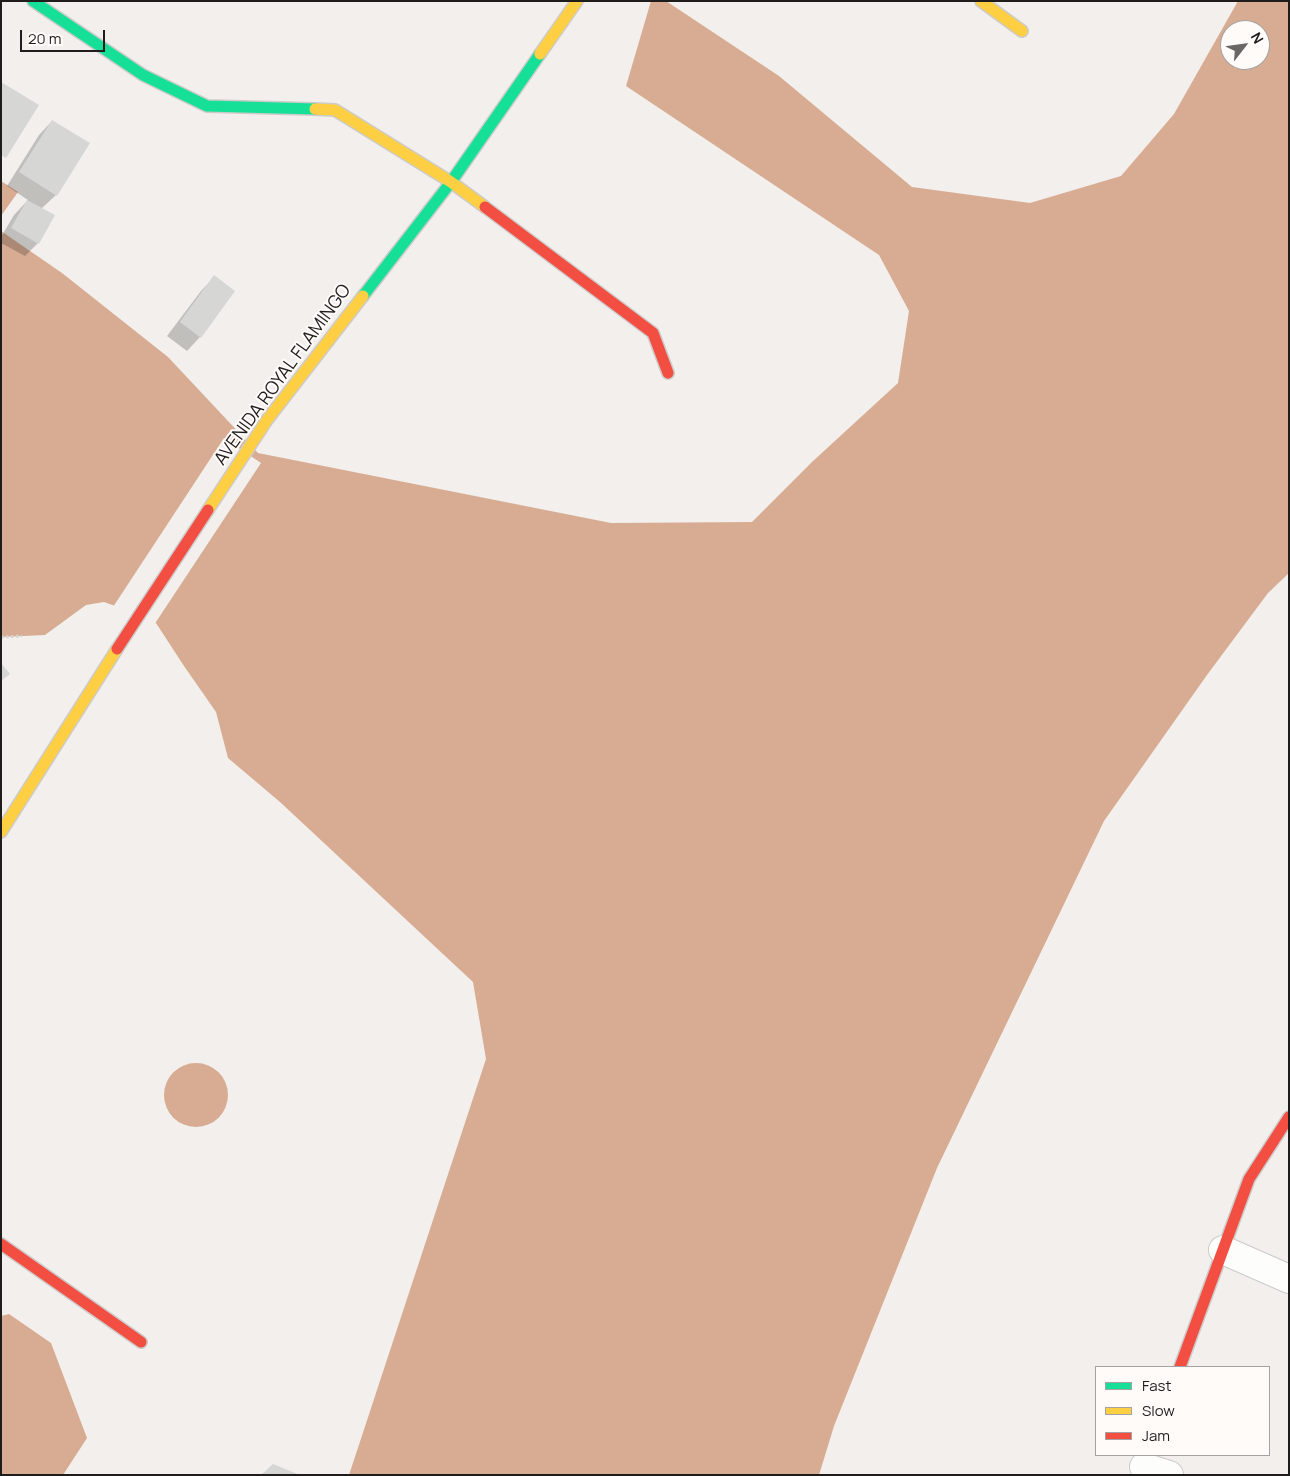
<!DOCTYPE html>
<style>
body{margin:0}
#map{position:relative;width:1290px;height:1476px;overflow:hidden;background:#f2efec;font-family:Manrope,sans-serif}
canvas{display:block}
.frame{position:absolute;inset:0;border:2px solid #1f1d1c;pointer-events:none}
.legend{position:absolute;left:1095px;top:1366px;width:175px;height:90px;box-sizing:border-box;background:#fffbf9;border:1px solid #a5a2a1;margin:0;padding:6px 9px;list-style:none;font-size:15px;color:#1f1d1c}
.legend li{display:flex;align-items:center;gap:10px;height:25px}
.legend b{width:25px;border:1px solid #a5a2a1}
.north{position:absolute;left:1220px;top:20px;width:50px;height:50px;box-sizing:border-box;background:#fffbf9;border:1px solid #a5a2a1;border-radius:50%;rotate:60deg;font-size:14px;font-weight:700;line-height:20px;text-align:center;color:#1f1d1c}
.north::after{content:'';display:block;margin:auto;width:18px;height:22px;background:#696665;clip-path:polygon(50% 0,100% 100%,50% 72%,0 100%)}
.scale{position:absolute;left:20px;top:30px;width:85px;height:22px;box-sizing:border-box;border:2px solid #1f1d1c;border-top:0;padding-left:6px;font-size:15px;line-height:18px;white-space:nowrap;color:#1f1d1c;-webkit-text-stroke:4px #fffbf9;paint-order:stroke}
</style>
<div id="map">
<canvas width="1290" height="1476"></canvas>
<div class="frame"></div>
<ul class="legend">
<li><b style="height:6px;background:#16e098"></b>Fast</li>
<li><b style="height:6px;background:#ffcf43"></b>Slow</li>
<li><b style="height:6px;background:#f24e42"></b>Jam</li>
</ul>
<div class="north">N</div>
<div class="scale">20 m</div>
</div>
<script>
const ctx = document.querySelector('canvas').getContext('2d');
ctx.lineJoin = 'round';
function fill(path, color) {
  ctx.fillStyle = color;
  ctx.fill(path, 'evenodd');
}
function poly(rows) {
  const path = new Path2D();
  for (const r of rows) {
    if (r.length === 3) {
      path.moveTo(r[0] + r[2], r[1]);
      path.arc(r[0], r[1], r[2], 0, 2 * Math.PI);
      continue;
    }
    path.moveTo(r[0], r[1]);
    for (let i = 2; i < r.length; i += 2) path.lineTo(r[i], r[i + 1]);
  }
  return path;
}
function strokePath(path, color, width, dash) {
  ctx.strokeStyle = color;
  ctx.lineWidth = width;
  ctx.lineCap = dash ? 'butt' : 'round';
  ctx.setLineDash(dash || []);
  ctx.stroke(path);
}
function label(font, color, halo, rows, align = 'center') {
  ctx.font = font + ' Manrope,sans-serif';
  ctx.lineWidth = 4;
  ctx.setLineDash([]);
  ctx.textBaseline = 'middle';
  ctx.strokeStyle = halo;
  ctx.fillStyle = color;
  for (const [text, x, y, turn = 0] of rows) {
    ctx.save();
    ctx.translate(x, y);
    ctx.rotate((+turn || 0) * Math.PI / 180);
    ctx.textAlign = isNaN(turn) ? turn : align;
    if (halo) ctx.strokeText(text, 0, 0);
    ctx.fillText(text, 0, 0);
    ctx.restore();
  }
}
const water = poly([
 [651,1,666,1,779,76,912,187,1030,203,1121,176,1174,114,1238,1,1289,1,1289,573,1268,593,1207,675,1104,821,937,1168,834,1426,819,1475,349,1475,486,1059,473,982,280,802,228,758,216,712,184,666,154,620,104,602,86,605,45,635,1,637,1,231,62,273,168,357,258,453,611,523,752,522,812,462,898,383,909,311,879,255,626,86],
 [1230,30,1260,30,1260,60,1230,60],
 [1,181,18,192,1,216],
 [196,1095,32],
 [9,1314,51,1343,87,1438,63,1475,1,1475,1,1316]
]);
const pier = poly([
 [224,438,261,463,154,625,153,622,113,607]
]);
const shadow = poly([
 [52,121,88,144,56,195,41,209,38,243,25,256,1,243,1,237,14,215,28,200,7,186,39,135],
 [214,277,200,337,187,351,167,336,201,291]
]);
const building = poly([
 [1,82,39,105,6,158,1,155],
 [52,120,90,143,57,196,19,172],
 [27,200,55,215,39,244,11,228],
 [214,275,235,291,201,338,180,322],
 [1,663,10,674,1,681],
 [273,1464,300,1475,261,1475]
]);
const path = poly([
 [1,637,22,636]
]);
const street = poly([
 [1223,1250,1289,1279],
 [1144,1467,1169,1475]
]);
const fast = poly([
 [33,1,143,75,207,106,315,109],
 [363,296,451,182,540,54]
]);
const slow = poly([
 [981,1,1022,31],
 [540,54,577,1],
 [315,109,335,110,451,182,485,207],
 [208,510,267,420,363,296],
 [1,832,117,649]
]);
const jam = poly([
 [485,207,653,333,668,373],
 [117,649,208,510],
 [1,1244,141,1342],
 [1180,1367,1249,1179,1289,1117]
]);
const streetNames = [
 ["AVENIDA ROYAL FLAMINGO",283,375,-54]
];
fill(water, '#d7ac92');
fill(pier, '#f2efec');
fill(shadow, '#0003');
fill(building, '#d6d6d5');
strokePath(street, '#cdcbc9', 30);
strokePath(fast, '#cdcbc9', 14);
strokePath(slow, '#cdcbc9', 14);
strokePath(jam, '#cdcbc9', 14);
strokePath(path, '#d5d4d3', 3, [2.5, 2.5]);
strokePath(street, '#fdfdfc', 28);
strokePath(fast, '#16e098', 11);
strokePath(slow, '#ffcf43', 11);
strokePath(jam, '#f24e42', 11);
label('18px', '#1f1d1c', '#fffbf9', streetNames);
</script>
